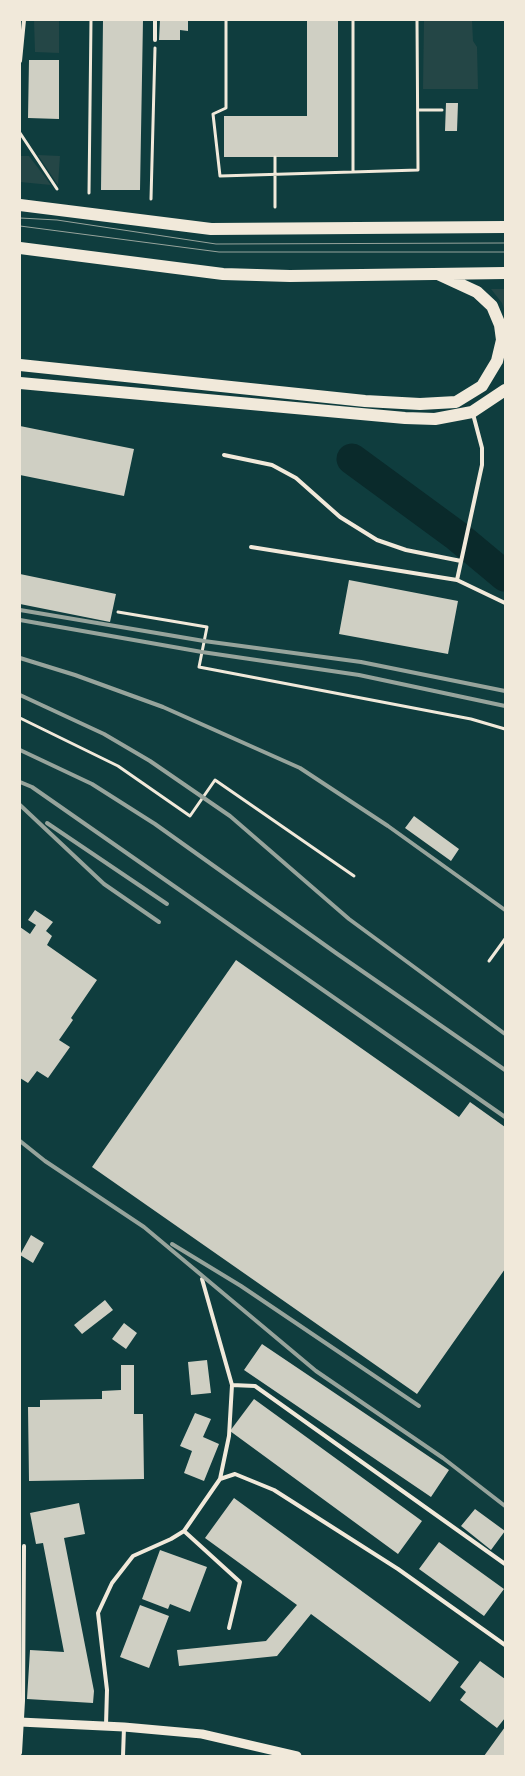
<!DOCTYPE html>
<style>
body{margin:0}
#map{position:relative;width:525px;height:1776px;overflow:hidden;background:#0f3d3e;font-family:Lato,sans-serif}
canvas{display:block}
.frame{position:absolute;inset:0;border:21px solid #f1e9da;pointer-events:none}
</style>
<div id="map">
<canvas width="525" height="1776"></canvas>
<div class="frame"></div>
</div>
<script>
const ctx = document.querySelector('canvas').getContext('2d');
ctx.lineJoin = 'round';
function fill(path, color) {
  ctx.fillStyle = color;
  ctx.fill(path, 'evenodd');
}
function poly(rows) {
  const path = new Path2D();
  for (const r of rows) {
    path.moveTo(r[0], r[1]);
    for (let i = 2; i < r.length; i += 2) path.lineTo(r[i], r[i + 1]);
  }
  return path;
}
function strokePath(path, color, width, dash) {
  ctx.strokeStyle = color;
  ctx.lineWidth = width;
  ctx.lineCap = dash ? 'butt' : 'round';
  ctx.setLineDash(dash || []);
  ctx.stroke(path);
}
const green = poly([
 [34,20,59,20,59,53,35,52],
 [424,20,472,20,473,41,477,47,478,89,423,89],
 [38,155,60,156,58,185],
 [20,156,29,156,51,185,20,182],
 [491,289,505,289,505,312,502,303]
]);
const river = poly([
 [352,459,457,536,505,576]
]);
const building = poly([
 [103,20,143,20,140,190,101,190],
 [160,20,188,20,188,31,180,30,180,40,159,40],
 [307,20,338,20,338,157,224,157,224,116,307,116],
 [29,60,59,60,59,119,28,118],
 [446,103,458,103,457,131,445,131],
 [20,426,134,449,124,496,20,475],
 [20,574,116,594,110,622,20,604],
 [349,580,458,601,448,654,339,634],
 [414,816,459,849,451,861,405,828],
 [35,910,53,922,46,931,52,936,47,945,97,980,71,1018,73,1020,59,1040,70,1047,48,1078,37,1071,28,1083,20,1078,20,927,30,934,36,925,28,920],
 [236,960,459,1117,470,1102,505,1127,505,1269,417,1394,92,1167],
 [31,1235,44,1243,33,1263,20,1255],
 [105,1300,113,1310,82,1334,74,1325],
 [124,1323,137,1333,126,1349,112,1339],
 [262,1344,449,1470,431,1497,244,1370],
 [207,1360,211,1393,191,1395,188,1362],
 [121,1365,134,1365,134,1414,143,1414,144,1479,29,1481,28,1407,40,1407,40,1400,102,1399,102,1391,121,1390],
 [254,1399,422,1521,398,1554,230,1431],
 [195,1413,211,1419,203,1437,219,1444,204,1481,184,1473,192,1451,180,1446],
 [234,1498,459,1662,430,1702,311,1614,277,1656,179,1666,177,1650,266,1641,297,1605,205,1538],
 [79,1503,85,1534,64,1538,94,1691,93,1703,27,1699,30,1650,64,1652,43,1543,36,1544,30,1513],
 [475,1509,505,1531,491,1550,461,1526],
 [439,1542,504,1589,484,1616,419,1569],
 [160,1550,207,1567,190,1612,170,1604,168,1609,142,1599],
 [140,1605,169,1616,149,1668,120,1657],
 [480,1661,505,1679,505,1718,497,1728,460,1700,466,1692,460,1687],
 [505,1727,505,1756,484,1756]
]);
const path = poly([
 [226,20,226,108,213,114,220,176,418,170,417,20],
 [418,110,442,110],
 [20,133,57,189],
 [275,157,275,207],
 [353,172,353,20],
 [89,193,91,20],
 [151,199,155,48],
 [118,612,207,627,199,667,471,719,505,729],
 [20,718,118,766,190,816,215,780,354,876],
 [489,961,505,939]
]);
const service = poly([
 [155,40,155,20],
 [20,61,24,20],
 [224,455,272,465,296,478,340,517,377,540,406,550,461,561],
 [251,547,457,580,505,603],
 [457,580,482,465,482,448,473,414],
 [232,1385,255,1386,505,1564],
 [220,1479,235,1474,274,1490,398,1569,505,1645],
 [184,1531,240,1582,229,1628],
 [106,1725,107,1690,98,1613,112,1583,133,1556,171,1539,184,1531,220,1479,229,1436,232,1385,202,1279],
 [20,1753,23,1701,24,1546],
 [123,1756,124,1727]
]);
const tertiary = poly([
 [20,1722,124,1727,202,1734,297,1756]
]);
const primary = poly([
 [20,205,211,229,505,227],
 [20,248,223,274,290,276,505,273],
 [20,365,365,401,420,404,456,402,482,386,497,361,502,340,500,325,492,306,477,292,438,274],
 [20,383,405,418,435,419,472,412,505,390]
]);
const tram = poly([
 [20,218,57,220,216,244,505,243],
 [20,226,219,252,505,252]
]);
const rail = poly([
 [20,610,204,641,361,662,505,691],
 [20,620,202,652,359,675,505,706],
 [20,658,75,675,163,707,300,768,388,826,505,910],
 [20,695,104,734,150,761,230,816,349,919,505,1034],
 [20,750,92,784,155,824,336,953,505,1070],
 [20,782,32,787,505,1117],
 [20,805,104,884,159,922],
 [47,823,167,904],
 [20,1141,45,1161,144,1227,316,1371,443,1458,505,1506],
 [172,1244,241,1286,419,1406]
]);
fill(green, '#244646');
strokePath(river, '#0a2a2b', 31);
fill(building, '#cfcfc3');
strokePath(path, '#f1e9da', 3);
strokePath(service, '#f1e9da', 4);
strokePath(tertiary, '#f1e9da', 9);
strokePath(primary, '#f1e9da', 12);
strokePath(tram, '#97a49c', 1);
strokePath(rail, '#97a49c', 4);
</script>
